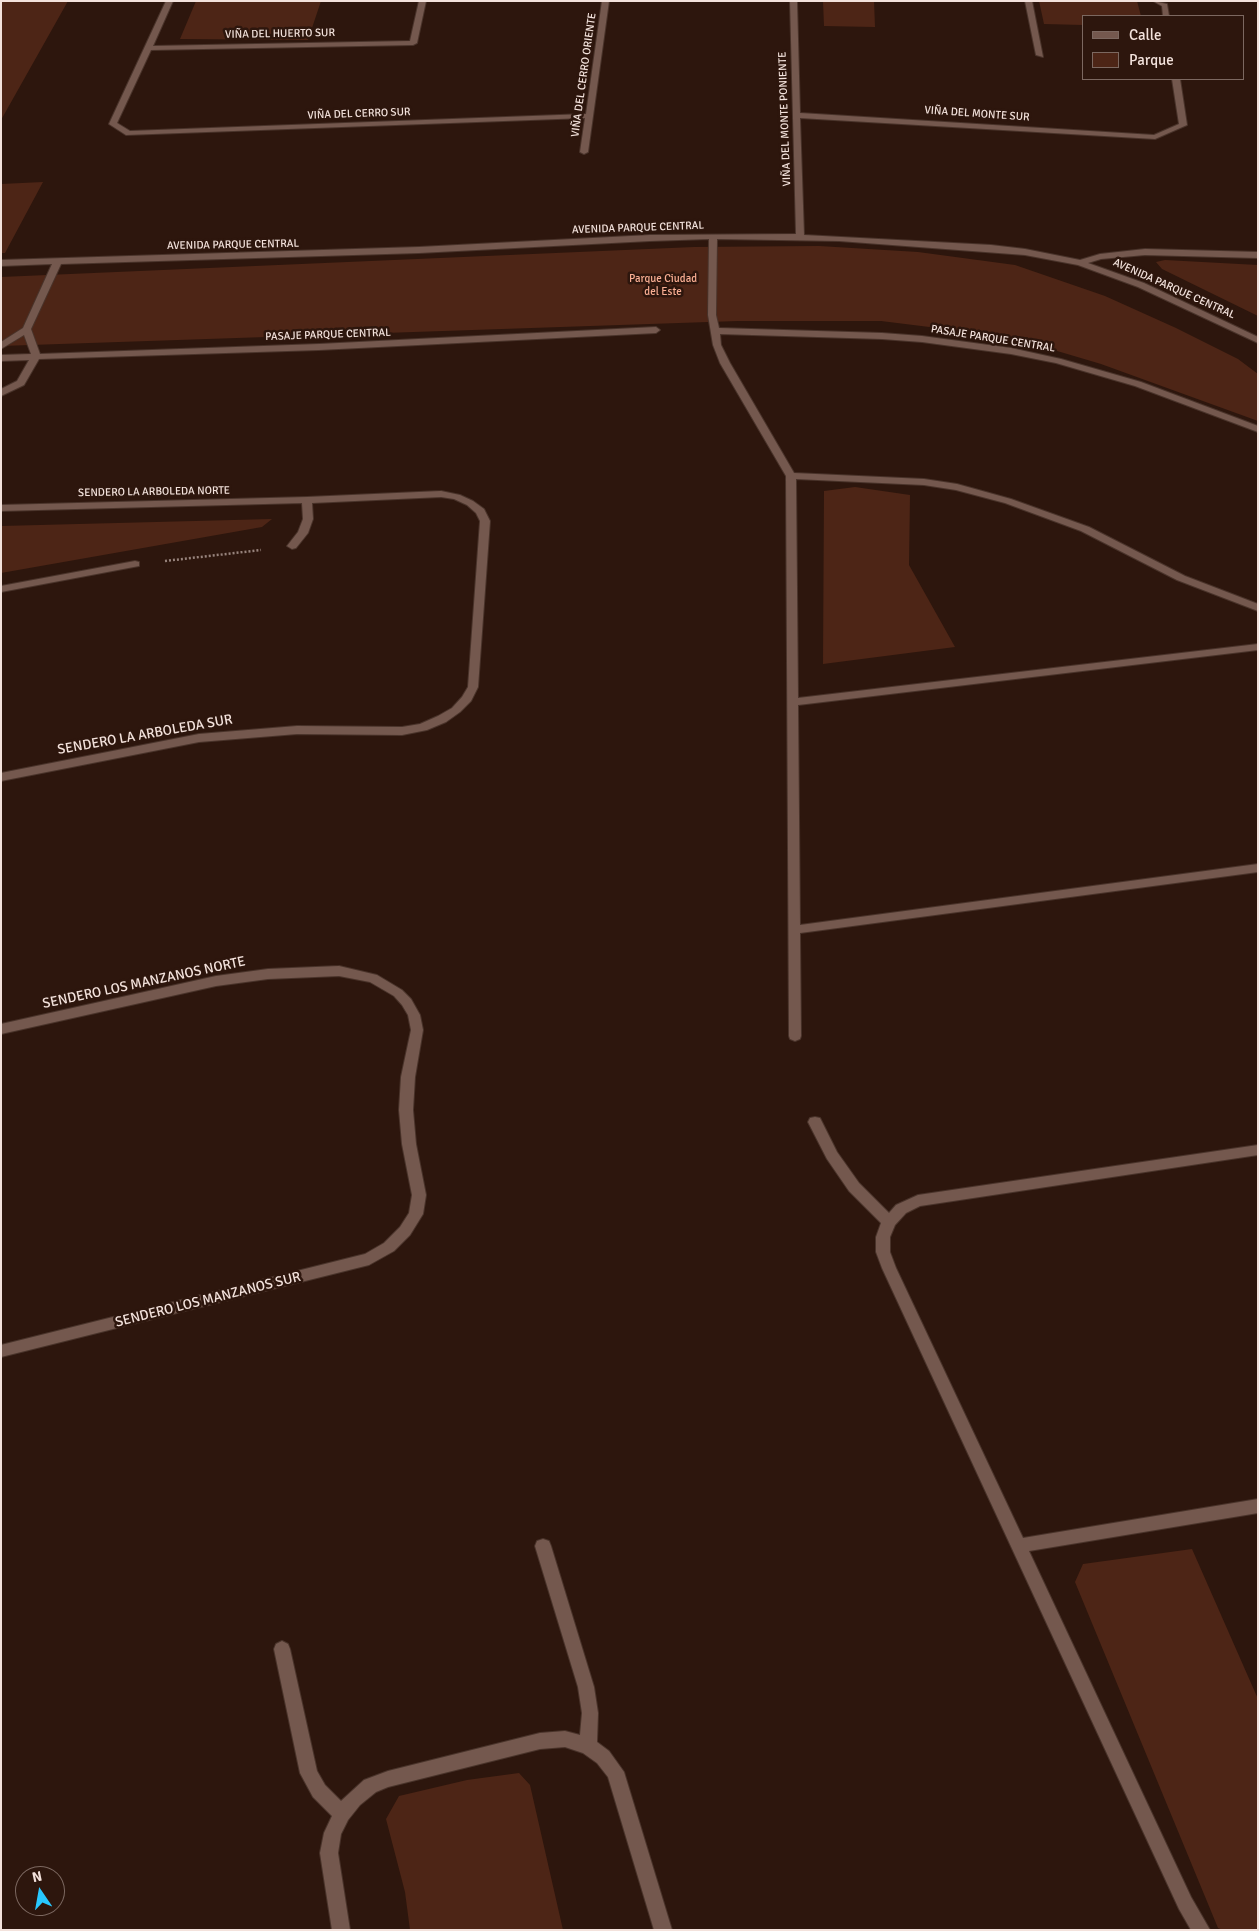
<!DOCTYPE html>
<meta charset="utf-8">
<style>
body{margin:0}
#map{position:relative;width:1259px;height:1931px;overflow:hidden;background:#2d160d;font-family:Signika,sans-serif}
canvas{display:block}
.frame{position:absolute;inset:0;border:2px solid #f3e2dc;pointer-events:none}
.legend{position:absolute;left:1082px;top:15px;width:162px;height:65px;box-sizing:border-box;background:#2d160d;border:1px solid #7c6860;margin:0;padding:6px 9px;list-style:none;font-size:15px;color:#f3e2dc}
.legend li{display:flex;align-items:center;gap:10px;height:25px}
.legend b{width:25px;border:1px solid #7c6860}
.north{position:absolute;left:15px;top:1866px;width:50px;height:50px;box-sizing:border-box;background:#2d160d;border:1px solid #7c6860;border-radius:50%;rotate:348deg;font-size:14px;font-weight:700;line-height:20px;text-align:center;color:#f3e2dc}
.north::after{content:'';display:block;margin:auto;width:18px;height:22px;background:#28c8ff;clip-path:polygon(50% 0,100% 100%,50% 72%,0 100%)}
</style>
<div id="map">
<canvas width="1259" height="1931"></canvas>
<div class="frame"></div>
<ul class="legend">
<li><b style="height:6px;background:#74584e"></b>Calle</li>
<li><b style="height:14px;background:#4d2516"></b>Parque</li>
</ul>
<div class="north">N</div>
</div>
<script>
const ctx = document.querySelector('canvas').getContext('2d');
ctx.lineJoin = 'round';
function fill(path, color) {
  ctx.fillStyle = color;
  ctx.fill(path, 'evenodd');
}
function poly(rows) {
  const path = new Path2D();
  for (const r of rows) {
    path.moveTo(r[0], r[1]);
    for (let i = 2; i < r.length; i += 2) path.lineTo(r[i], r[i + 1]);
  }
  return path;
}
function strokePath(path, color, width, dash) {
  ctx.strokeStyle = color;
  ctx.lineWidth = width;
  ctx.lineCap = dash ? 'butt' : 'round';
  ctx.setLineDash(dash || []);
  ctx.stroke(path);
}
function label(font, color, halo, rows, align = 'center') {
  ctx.font = font + ' Signika,sans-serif';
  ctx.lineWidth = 5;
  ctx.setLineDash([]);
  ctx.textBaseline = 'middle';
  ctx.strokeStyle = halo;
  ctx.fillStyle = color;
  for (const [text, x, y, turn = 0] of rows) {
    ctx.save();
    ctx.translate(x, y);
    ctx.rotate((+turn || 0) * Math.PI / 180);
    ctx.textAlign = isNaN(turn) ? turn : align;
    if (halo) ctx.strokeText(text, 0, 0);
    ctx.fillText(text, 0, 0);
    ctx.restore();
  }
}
const green = poly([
 [1,1,68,1,1,120],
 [196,1,321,1,308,40,180,39],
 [823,1,874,1,875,27,824,26],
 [1039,1,1137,1,1141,16,1083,16,1083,25,1044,24],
 [43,182,5,253,1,253,1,184],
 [819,246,918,252,1015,265,1105,296,1176,328,1238,359,1258,374,1258,421,1101,364,1010,337,881,321,738,321,1,346,1,277,694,247],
 [1165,260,1258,265,1258,316,1162,269,1156,262],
 [855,487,910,495,909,565,955,647,823,664,824,491],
 [272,519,262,527,1,573,1,526],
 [1192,1549,1258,1699,1258,1930,1223,1930,1218,1928,1075,1582,1083,1564],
 [519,1773,530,1785,563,1930,410,1930,405,1892,386,1819,399,1796,467,1780]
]);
const path = poly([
 [165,561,261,550]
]);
const minor = poly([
 [166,1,173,1,153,46,410,41,419,1,426,1,417,43,413,45,151,50,117,123,130,131,586,114,602,1,609,1,588,152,584,154,580,152,585,118,126,135,109,124,166,1],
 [790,1,797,1,800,113,1154,135,1179,124,1172,79,1180,79,1187,125,1155,139,800,118,804,235,991,245,1025,249,1080,260,1100,254,1145,249,1258,252,1258,258,1145,255,1101,259,1088,263,1144,283,1258,337,1258,343,1138,287,1078,265,1025,255,839,241,717,239,716,315,719,328,882,333,922,336,1011,348,1061,359,1141,382,1258,426,1258,432,1135,386,1056,363,1011,354,922,342,882,339,720,334,721,345,730,363,794,473,924,479,957,484,1011,499,1089,527,1185,576,1258,604,1258,611,1177,580,1081,531,1005,503,956,490,924,485,796,479,798,698,1258,644,1258,650,798,705,800,925,1258,864,1258,872,800,933,801,1036,800,1039,795,1041,790,1039,789,1036,786,476,720,363,713,345,708,315,709,239,650,241,419,253,61,264,31,329,40,354,319,344,656,327,660,330,656,333,319,350,39,359,24,385,1,396,1,389,17,381,29,360,1,361,1,355,31,354,24,335,1,349,1,342,23,328,52,264,1,266,1,260,419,247,650,235,796,234,790,1],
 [1025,1,1032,1,1043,57,1036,55,1025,1],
 [1153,1,1167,4,1169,16,1163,16,1162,6,1153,1],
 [441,491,460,495,473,501,484,509,490,521,478,687,471,701,460,712,446,722,427,730,402,735,297,734,199,742,1,781,1,773,199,734,297,726,402,727,420,724,438,716,452,708,462,697,468,687,480,521,476,513,467,505,454,499,441,497,312,503,313,519,308,533,296,548,292,549,287,546,298,532,303,519,302,503,1,511,1,505,307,497,441,491],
 [135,561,139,562,139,566,1,592,1,586,135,561],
 [339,966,377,975,402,990,411,999,420,1015,423,1030,415,1077,413,1110,416,1144,426,1195,423,1214,410,1235,394,1251,369,1265,1,1357,1,1345,365,1254,384,1243,400,1227,409,1213,412,1195,402,1144,399,1110,401,1077,411,1030,408,1015,402,1005,394,996,370,982,339,976,268,979,216,986,1,1034,1,1024,216,976,268,969,339,966],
 [815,1117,820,1118,837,1152,859,1183,889,1213,896,1205,918,1195,1258,1145,1258,1155,920,1206,906,1213,895,1225,890,1237,890,1252,896,1268,1023,1538,1258,1499,1258,1513,1029,1551,1191,1897,1210,1930,1191,1930,1179,1909,882,1268,876,1252,876,1237,881,1223,849,1191,827,1159,808,1122,810,1118,815,1117],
 [543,1539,549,1541,551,1546,594,1687,598,1713,597,1742,609,1751,624,1772,672,1930,654,1930,608,1777,597,1763,583,1753,565,1747,540,1749,388,1787,376,1792,360,1805,348,1820,341,1834,338,1853,350,1930,332,1930,320,1853,324,1833,332,1816,313,1797,300,1773,274,1649,276,1644,282,1641,288,1644,290,1649,317,1771,325,1785,341,1801,364,1780,388,1771,540,1733,565,1731,580,1735,582,1713,578,1687,535,1546,537,1541,543,1539]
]);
const farStreetnames = [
 ["VIÑA DEL HUERTO SUR",280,34,-1],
 ["VIÑA DEL CERRO ORIENTE",584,75,-82],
 ["VIÑA DEL CERRO SUR",359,114,-2],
 ["VIÑA DEL MONTE SUR",977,114,4],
 ["VIÑA DEL MONTE PONIENTE",785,119,-92],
 ["AVENIDA PARQUE CENTRAL",638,228,-2],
 ["AVENIDA PARQUE CENTRAL",233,245,-1],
 ["AVENIDA PARQUE CENTRAL",1174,289,24],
 ["PASAJE PARQUE CENTRAL",328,335,-2],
 ["PASAJE PARQUE CENTRAL",993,339,9],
 ["SENDERO LA ARBOLEDA NORTE",154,492,-1]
];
const farParknames = [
 ["Parque Ciudad",663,279],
 ["del Este",663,292]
];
const streetNames = [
 ["SENDERO LA ARBOLEDA SUR",145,735,-10],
 ["SENDERO LOS MANZANOS NORTE",144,983,-12],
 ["SENDERO LOS MANZANOS SUR",208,1300,-14]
];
fill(green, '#4d2516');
strokePath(minor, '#49332a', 2);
strokePath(path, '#97837c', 2.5, [2, 2]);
fill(minor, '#74584e');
label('11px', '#f3e2dc', '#2d160d', farStreetnames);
label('11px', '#f8ad92', '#2d160d', farParknames);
label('14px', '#f3e2dc', '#2d160d', streetNames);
</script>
